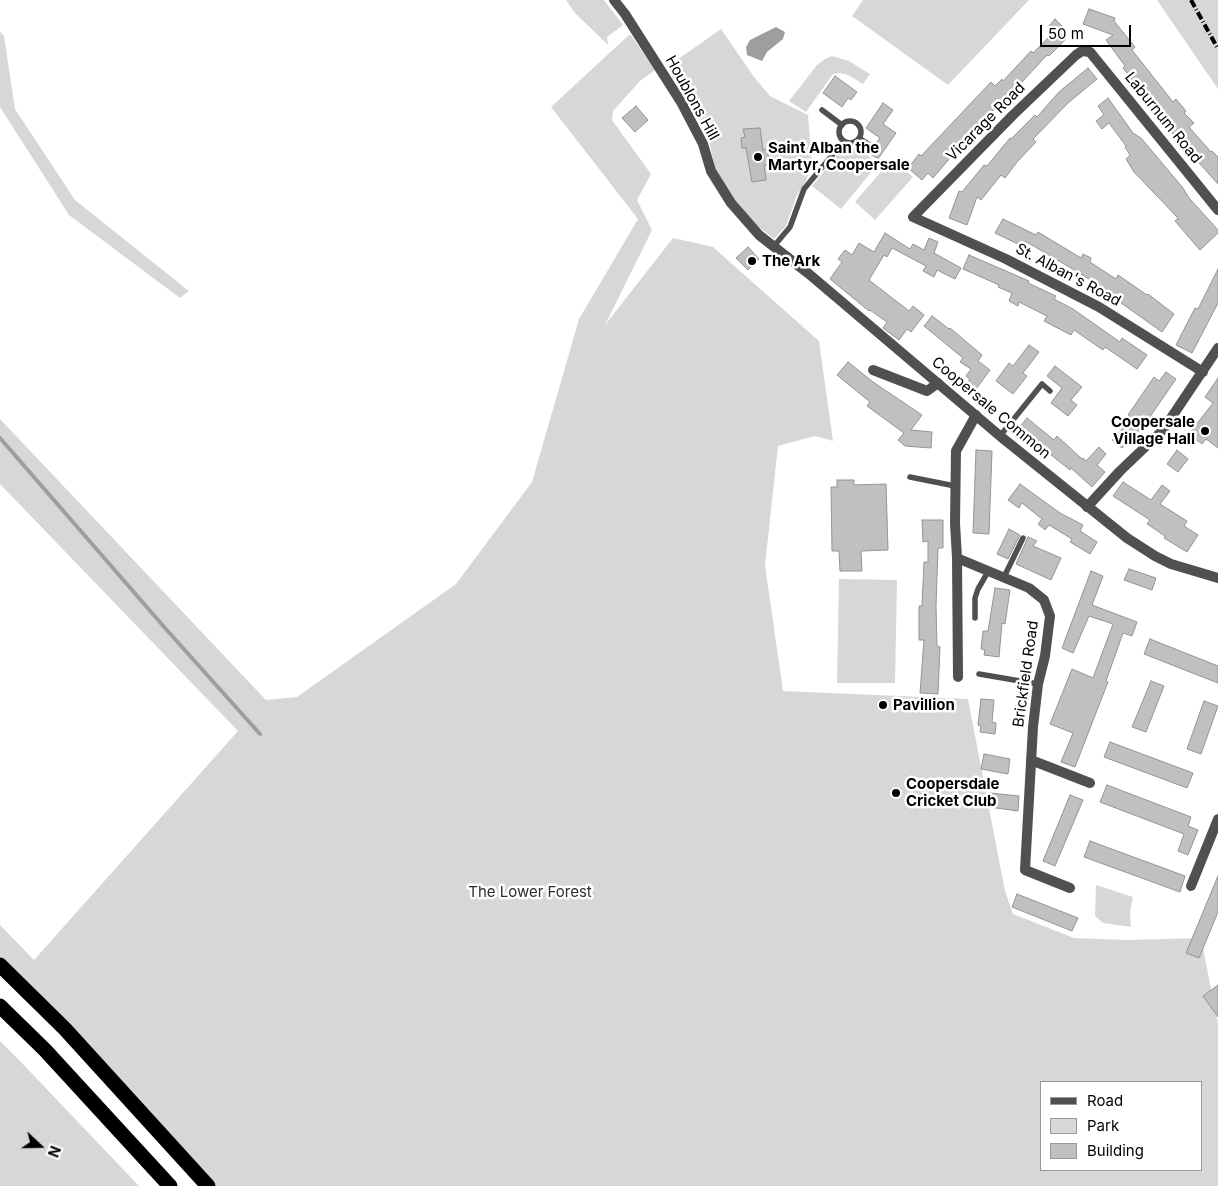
<!DOCTYPE html>
<style>
body{margin:0}
#map{position:relative;width:1218px;height:1186px;overflow:hidden;background:#fff;font-family:Inter,sans-serif}
canvas{display:block}
.legend{position:absolute;left:1040px;top:1081px;width:162px;height:90px;box-sizing:border-box;background:#fff;border:1px solid #999;margin:0;padding:6px 9px;list-style:none;font-size:15px;color:#000}
.legend li{display:flex;align-items:center;gap:10px;height:25px}
.legend b{width:25px;border:1px solid #999}
.north{position:absolute;left:15px;top:1121px;width:50px;height:50px;-webkit-text-stroke:4px #fff;paint-order:stroke;rotate:111deg;font-size:14px;font-weight:700;line-height:20px;text-align:center;color:#000}
.north::after{content:'';display:block;margin:auto;width:18px;height:22px;background:#000;clip-path:polygon(50% 0,100% 100%,50% 72%,0 100%)}
.scale{position:absolute;left:1040px;top:25px;width:91px;height:22px;box-sizing:border-box;border:2px solid #000;border-top:0;padding-left:6px;font-size:15px;line-height:18px;white-space:nowrap;color:#000;-webkit-text-stroke:4px #fff;paint-order:stroke}
</style>
<div id="map">
<canvas width="1218" height="1186"></canvas>
<ul class="legend">
<li><b style="height:6px;background:#505050"></b>Road</li>
<li><b style="height:14px;background:#d7d7d7"></b>Park</li>
<li><b style="height:14px;background:#c0c0c0"></b>Building</li>
</ul>
<div class="north">N</div>
<div class="scale">50 m</div>
</div>
<script>
const ctx = document.querySelector('canvas').getContext('2d');
ctx.lineJoin = 'round';
function fill(path, color) {
  ctx.fillStyle = color;
  ctx.fill(path, 'evenodd');
}
function poly(rows) {
  const path = new Path2D();
  for (const r of rows) {
    if (r.length === 3) {
      path.moveTo(r[0] + r[2], r[1]);
      path.arc(r[0], r[1], r[2], 0, 2 * Math.PI);
      continue;
    }
    path.moveTo(r[0], r[1]);
    for (let i = 2; i < r.length; i += 2) path.lineTo(r[i], r[i + 1]);
  }
  return path;
}
function strokePath(path, color, width, dash) {
  ctx.strokeStyle = color;
  ctx.lineWidth = width;
  ctx.lineCap = dash ? 'butt' : 'round';
  ctx.setLineDash(dash || []);
  ctx.stroke(path);
}
function label(font, color, halo, rows, align = 'center') {
  ctx.font = font + ' Inter,sans-serif';
  ctx.lineWidth = 5;
  ctx.setLineDash([]);
  ctx.textBaseline = 'middle';
  ctx.strokeStyle = halo;
  ctx.fillStyle = color;
  for (const [text, x, y, turn = 0] of rows) {
    ctx.save();
    ctx.translate(x, y);
    ctx.rotate((+turn || 0) * Math.PI / 180);
    ctx.textAlign = isNaN(turn) ? turn : align;
    if (halo) ctx.strokeText(text, 0, 0);
    ctx.fillText(text, 0, 0);
    ctx.restore();
  }
}
const green = poly([
 [566,0,604,0,623,25,607,37,608,45,575,13],
 [863,0,1029,0,948,85,852,16],
 [1157,0,1218,0,1218,89],
 [721,29,754,77,770,96,808,115,812,164,806,181,797,195,786,226,774,239,755,224,734,200,715,169,707,131,667,67],
 [0,32,4,36,15,109,75,200,189,291,180,298,69,215,0,107],
 [630,34,655,70,640,81,613,111,612,120,651,174,637,200,652,230,605,325,673,238,713,247,819,341,833,441,815,436,778,446,765,565,783,691,968,699,1005,891,1013,914,1074,938,1128,940,1201,938,1218,1024,1218,1186,211,1186,0,971,0,925,34,960,238,731,0,484,0,419,266,700,297,697,456,584,532,482,579,319,638,219,551,107],
 [1042,1082,1202,1082,1202,1170,1042,1170],
 [832,56,849,61,870,74,863,84,848,75,840,73,833,74,806,112,789,101,817,65,825,59],
 [843,148,859,148,878,164,841,209,812,186],
 [892,159,913,177,875,220,855,202],
 [839,579,897,580,895,683,837,683],
 [1096,885,1133,897,1130,912,1131,927,1103,923,1095,916],
 [0,1041,18,1059,139,1186,0,1186]
]);
const water = poly([
 [776,27,785,32,783,39,767,52,762,61,747,55,746,47,750,40]
]);
const stream = poly([
 [0,438,165,628,260,734]
]);
const building = poly([
 [1089,9,1115,18,1114,21,1135,47,1132,50,1173,102,1176,99,1186,111,1184,113,1194,123,1189,127,1211,152,1212,151,1218,157,1218,184,1157,116,1159,114,1123,68,1125,66,1106,40,1113,35,1083,24,1089,9],
 [1055,19,1064,28,1060,33,1066,39,1049,56,1047,55,1023,81,966,137,967,138,933,178,928,173,922,180,908,168,919,154,921,156,991,82,995,86,1002,79,1003,81,1031,51,1033,53,1053,33,1048,27,1055,19],
 [1088,68,1097,79,1068,103,1033,139,1036,142,1017,162,1005,178,1001,175,981,200,977,197,967,225,949,218,959,191,962,192,984,165,987,166,1010,138,1011,139,1035,115,1037,117,1059,92,1088,68],
 [835,76,857,92,851,100,848,98,842,107,823,93,835,76],
 [1108,98,1133,133,1141,138,1183,188,1189,198,1218,230,1218,233,1200,250,1175,221,1178,218,1134,172,1126,159,1130,155,1125,147,1126,146,1109,123,1102,129,1096,121,1104,115,1098,106,1108,98],
 [883,103,893,110,883,124,896,133,878,159,869,153,880,138,866,128,883,103],
 [636,106,648,120,635,132,622,118,636,106],
 [760,128,763,150,767,149,770,165,764,165,766,180,752,182,746,148,742,148,741,138,745,137,743,129,760,128],
 [1003,219,1036,235,1038,232,1081,258,1083,254,1091,258,1090,262,1116,279,1118,275,1147,295,1148,294,1174,314,1162,332,1107,293,1108,291,1076,271,1025,241,1022,246,995,233,1003,219],
 [885,233,910,249,913,244,924,250,929,238,938,242,934,253,961,268,955,279,937,270,934,277,923,271,926,266,892,248,887,257,884,255,869,280,909,311,913,306,924,315,911,332,907,329,899,340,883,328,887,322,870,310,869,311,830,279,842,262,838,259,845,250,852,255,859,243,874,252,885,233],
 [748,247,759,259,748,270,736,258,748,247],
 [969,255,1029,281,1028,283,1056,296,1054,299,1073,309,1120,342,1122,338,1147,355,1137,369,1105,347,1103,350,1074,330,1071,335,1044,321,1047,316,1019,302,1018,306,1009,301,1012,293,998,287,999,285,963,269,969,255],
 [1218,269,1218,303,1192,353,1176,345,1195,308,1198,309,1218,269],
 [932,316,949,329,950,328,982,355,978,361,990,370,971,396,962,390,970,379,966,376,971,369,960,362,963,358,924,326,932,316],
 [1029,345,1039,352,1023,373,1027,376,1013,394,996,381,1009,363,1013,366,1029,345],
 [848,362,873,382,922,415,911,430,932,432,931,448,905,446,898,440,904,433,867,406,870,402,837,375,848,362],
 [1055,366,1082,387,1071,400,1077,405,1068,416,1051,403,1062,388,1047,376,1055,366],
 [1166,372,1176,379,1145,424,1122,448,1112,440,1132,418,1128,415,1154,377,1159,381,1166,372],
 [1218,378,1218,448,1206,439,1202,444,1189,434,1213,403,1205,397,1218,378],
 [1027,418,1054,440,1057,436,1082,459,1083,458,1086,461,1099,447,1106,454,1097,465,1105,472,1092,487,1071,468,1070,470,1031,439,1030,441,1017,430,1027,418],
 [976,450,992,451,989,534,973,533,976,450],
 [1177,450,1188,459,1178,472,1167,464,1177,450],
 [837,480,854,480,854,485,886,484,888,550,861,551,862,571,840,571,839,551,832,551,831,487,837,487,837,480],
 [1123,482,1151,500,1162,485,1170,491,1160,504,1187,521,1184,526,1198,535,1187,552,1164,538,1165,536,1147,524,1150,520,1113,496,1123,482],
 [1020,484,1060,513,1083,525,1080,531,1097,542,1090,554,1070,542,1072,539,1049,525,1045,530,1038,524,1042,519,1022,503,1019,508,1008,500,1020,484],
 [922,520,943,520,943,548,938,548,936,606,937,646,940,647,938,694,920,693,924,640,919,640,919,606,922,606,924,562,928,562,928,541,923,542,922,520],
 [1009,529,1020,535,1008,559,997,554,1009,529],
 [1028,537,1037,541,1033,546,1061,558,1051,580,1016,564,1028,537],
 [1129,569,1156,578,1152,590,1124,580,1129,569],
 [1091,571,1103,576,1092,605,1137,622,1132,636,1123,633,1106,681,1108,682,1075,767,1061,762,1073,733,1050,724,1072,669,1093,678,1113,624,1089,616,1073,653,1062,648,1091,571],
 [995,588,1010,590,1005,624,1002,623,999,657,984,655,985,650,981,649,983,631,988,631,995,588],
 [1150,639,1218,666,1218,683,1144,654,1150,639],
 [1151,681,1164,686,1146,732,1132,727,1151,681],
 [981,699,994,700,992,722,996,723,995,734,980,732,981,726,978,725,981,699],
 [1204,701,1218,706,1201,754,1187,749,1204,701],
 [1110,742,1193,773,1187,788,1104,757,1110,742],
 [984,754,1010,759,1008,774,981,769,984,754],
 [1107,785,1191,817,1188,826,1198,830,1188,855,1178,851,1184,834,1100,802,1107,785],
 [990,793,1019,796,1018,811,989,807,990,793],
 [1070,795,1083,800,1055,866,1043,861,1070,795],
 [1090,841,1185,876,1180,892,1084,857,1090,841],
 [1218,876,1218,912,1199,958,1186,953,1218,876],
 [1017,894,1078,918,1072,931,1012,907,1017,894],
 [1218,985,1218,1017,1203,996,1218,985]
]);
const service = poly([
 [822,110,842,125],
 [850,132,11],
 [859,138,870,145],
 [774,246,790,227,804,189,844,141],
 [1000,436,1042,384,1050,391],
 [910,477,955,486],
 [1004,577,1023,538],
 [975,618,975,598,978,589,989,570],
 [979,674,1038,684]
]);
const minor = poly([
 [873,370,927,391,938,383],
 [1203,372,1099,307,1006,259,913,217,1013,115,1076,55,1082,51,1090,52,1218,210],
 [1087,507,1120,471,1163,430,1218,348],
 [957,558,1029,588,1044,600,1050,616,1045,656,1038,684,1033,727,1025,870,1070,888],
 [958,677,957,558,955,523,956,451,976,415],
 [1031,760,1090,783],
 [1191,886,1218,819]
]);
const tertiary = poly([
 [614,0,625,14,681,102,703,144,711,171,731,203,759,235,809,274,1000,436,1127,538,1155,556,1171,564,1218,578]
]);
const motorway = poly([
 [0,965,65,1029,208,1186],
 [0,1006,45,1050,170,1186]
]);
const rail = poly([
 [1191,0,1218,49]
]);
const markers = [
 [758,157,5,"#000"],
 [752,261,5,"#000"],
 [1205,431,5,"#000"],
 [883,705,5,"#000"],
 [896,793,5,"#000"]
];
const streetNames = [
 ["Houblons Hill",692,98,61],
 ["Laburnum Road",1163,118,51],
 ["Vicarage Road",986,122,-45],
 ["St. Alban's Road",1068,275,28],
 ["Coopersale Common",991,408,40],
 ["Brickfield Road",1026,674,-82]
];
const poiNames = [
 ["Saint Alban the",768,148],
 ["Martyr, Coopersale",768,165],
 ["The Ark",762,261],
 ["Coopersale",1195,422,"right"],
 ["Village Hall",1195,439,"right"],
 ["Pavillion",893,705],
 ["Coopersdale",906,784],
 ["Cricket Club",906,801]
];
const parkNames = [
 ["The Lower Forest",530,892]
];
fill(green, '#d7d7d7');
fill(water, '#9e9e9e');
strokePath(stream, '#9e9e9e', 4);
fill(building, '#c0c0c0');
strokePath(building, '#949494', 1);
strokePath(service, '#505050', 5.5);
strokePath(minor, '#505050', 10);
strokePath(tertiary, '#505050', 10);
strokePath(motorway, '#000', 15);
strokePath(rail, '#000', 4, [8, 2.5, 1, 2.5]);
for (const [x, y, r, color] of markers) {
  const dot = new Path2D();
  dot.arc(x, y, r, 0, 2 * Math.PI);
  ctx.fillStyle = color;
  ctx.fill(dot);
  strokePath(dot, '#fff', 2);
}
label('15px', '#000', '#fff', streetNames);
label('bold 15px', '#000', '#fff', poiNames, 'left');
label('15px', '#2e2e2e', '#fff', parkNames);
</script>
